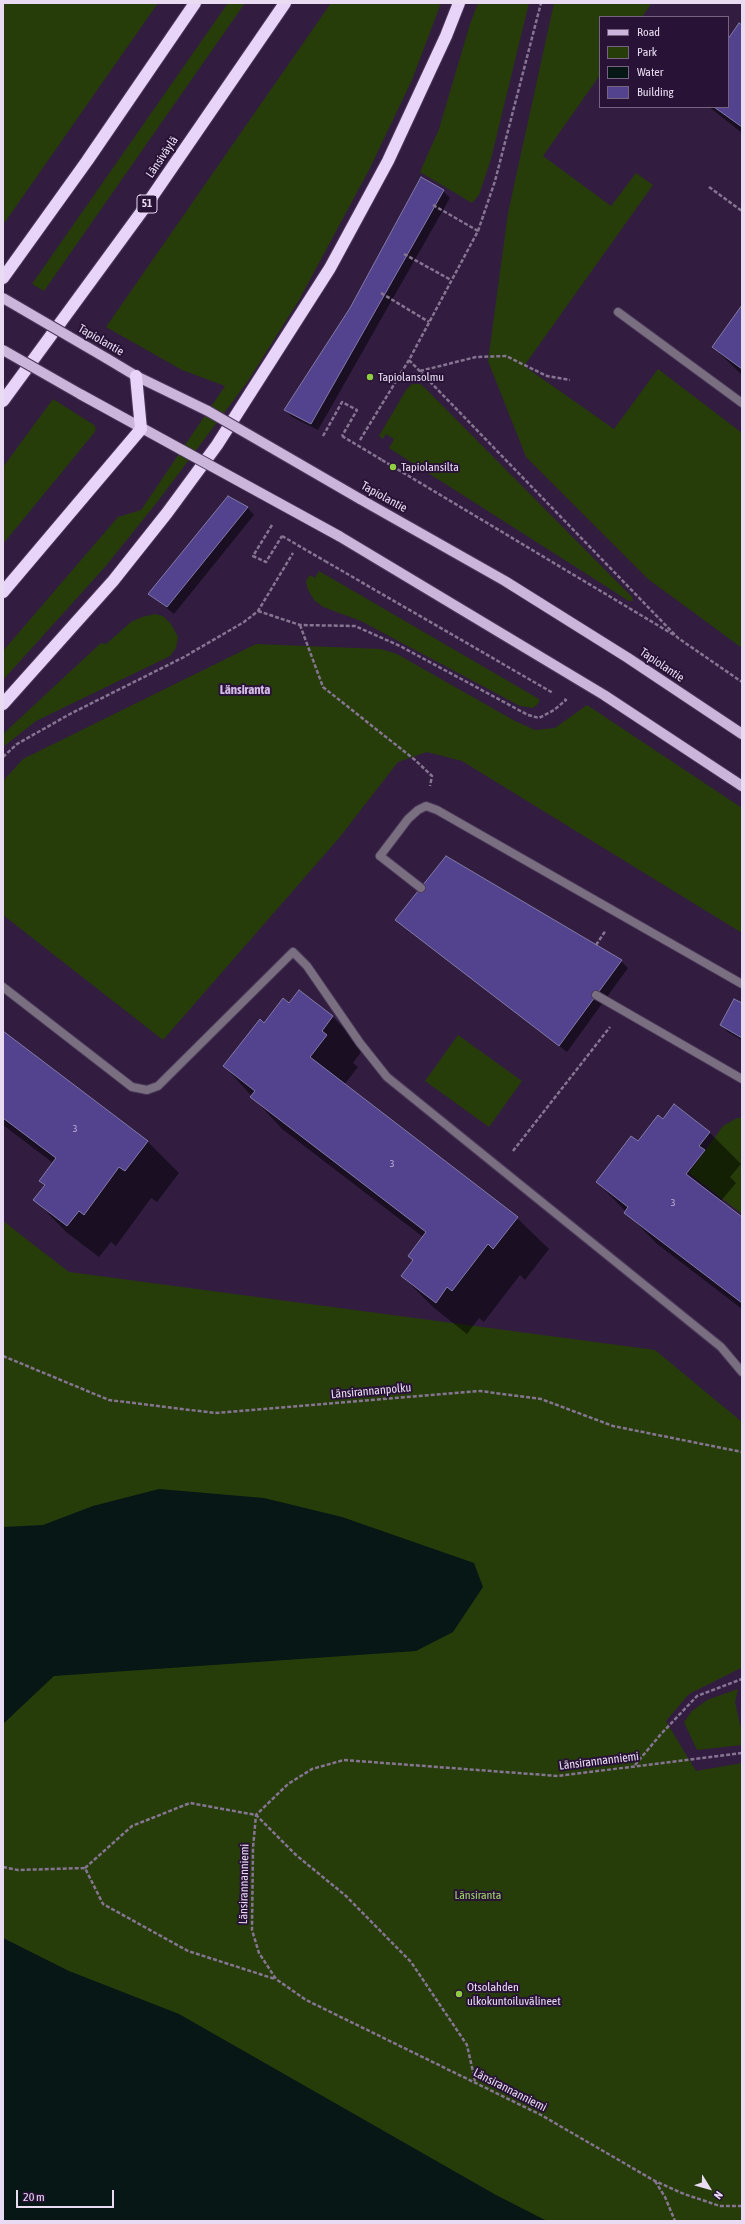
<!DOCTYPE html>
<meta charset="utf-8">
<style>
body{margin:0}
#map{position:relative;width:745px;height:2224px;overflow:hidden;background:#321d40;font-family:"Asap Condensed",sans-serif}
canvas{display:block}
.frame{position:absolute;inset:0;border:4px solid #e8dbf2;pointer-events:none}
.legend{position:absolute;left:599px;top:16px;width:130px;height:92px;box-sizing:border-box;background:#281336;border:1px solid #756381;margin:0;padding:5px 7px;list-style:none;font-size:12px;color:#e8dbf2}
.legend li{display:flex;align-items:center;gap:8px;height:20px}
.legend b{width:20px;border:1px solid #756381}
.north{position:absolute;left:689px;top:2168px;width:40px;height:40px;-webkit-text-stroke:3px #281336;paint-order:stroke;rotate:127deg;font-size:11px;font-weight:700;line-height:16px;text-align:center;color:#e8dbf2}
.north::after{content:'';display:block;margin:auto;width:14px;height:18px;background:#e8dbf2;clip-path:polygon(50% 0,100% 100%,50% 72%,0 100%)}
.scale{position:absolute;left:16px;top:2190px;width:98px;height:18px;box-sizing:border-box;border:2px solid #e8dbf2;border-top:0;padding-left:5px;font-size:12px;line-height:14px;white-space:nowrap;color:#e8dbf2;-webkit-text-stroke:3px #281336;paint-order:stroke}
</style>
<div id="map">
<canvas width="745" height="2224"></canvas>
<div class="frame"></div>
<ul class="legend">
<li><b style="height:5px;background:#cbb5db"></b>Road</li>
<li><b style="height:11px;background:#263d09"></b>Park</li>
<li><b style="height:11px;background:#061716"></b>Water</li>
<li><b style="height:11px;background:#53428e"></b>Building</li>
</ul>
<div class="north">N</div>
<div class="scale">20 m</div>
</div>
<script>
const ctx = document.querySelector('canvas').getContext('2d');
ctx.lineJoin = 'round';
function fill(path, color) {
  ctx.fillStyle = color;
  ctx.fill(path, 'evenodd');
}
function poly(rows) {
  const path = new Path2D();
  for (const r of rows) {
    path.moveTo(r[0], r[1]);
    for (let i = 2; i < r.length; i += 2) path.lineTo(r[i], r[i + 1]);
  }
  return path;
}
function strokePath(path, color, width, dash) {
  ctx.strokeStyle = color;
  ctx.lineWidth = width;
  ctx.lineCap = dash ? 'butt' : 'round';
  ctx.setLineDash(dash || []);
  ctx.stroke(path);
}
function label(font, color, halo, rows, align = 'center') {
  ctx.font = font + ' "Asap Condensed",sans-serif';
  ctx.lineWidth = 4;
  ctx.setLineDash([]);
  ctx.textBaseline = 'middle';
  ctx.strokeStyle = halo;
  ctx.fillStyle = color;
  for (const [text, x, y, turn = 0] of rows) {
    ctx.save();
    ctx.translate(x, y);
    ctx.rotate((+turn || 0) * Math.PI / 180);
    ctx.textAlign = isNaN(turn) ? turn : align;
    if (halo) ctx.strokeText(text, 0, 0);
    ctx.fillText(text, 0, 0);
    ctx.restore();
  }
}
const green = poly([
 [3,3,158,3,3,225],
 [228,3,245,3,44,291,32,284],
 [331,3,441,3,412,80,369,170,299,300,248,381,158,501,105,567,3,680,3,651,118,517,141,510,225,386,182,370,106,327],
 [478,3,529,3,491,159,479,195,472,203,420,172,439,129,470,24],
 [554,3,652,3,642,17,600,17,600,75,543,156,611,206,636,173,653,185,524,366,614,429,658,369,742,433,742,648,648,579,526,457,488,361,508,213],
 [412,384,420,384,425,388,632,597,633,601,629,601,389,448,394,439,386,434,383,439,379,436,406,390],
 [53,399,94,425,96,429,94,433,3,544,3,467],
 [319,571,539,699,539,703,533,708,520,706,361,621,323,607,314,600,308,590,306,581,310,575,315,578],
 [155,614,163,616,171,624,178,637,176,648,170,656,36,721,3,747,3,734,88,655,101,643,106,644,131,622,142,617],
 [256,644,381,649,397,654,515,721,535,730,555,728,587,705,742,808,742,933,462,761,427,752,398,762,339,838,163,1040,3,915,3,781,23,759],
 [458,1035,522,1081,489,1127,425,1081],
 [737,1118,742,1118,742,1214,689,1173,723,1126],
 [3,1221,69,1272,655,1350,742,1422,741,1668,689,1694,666,1721,696,1771,742,1763,742,2221,369,2221,19,1946,3,1938],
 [738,1689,735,1702,742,1733,742,1745,697,1750,684,1722,692,1711,707,1700]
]);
const water = poly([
 [159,1489,264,1498,342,1517,474,1563,483,1587,453,1632,416,1651,54,1676,3,1724,3,1527,43,1525,93,1506],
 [3,1938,69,1971,179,2014,496,2195,547,2221,3,2221]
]);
const shadow = poly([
 [742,26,742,133,709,107,728,107,728,41],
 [443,191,450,198,318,430,292,417,285,410],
 [742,307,742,375,713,347],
 [247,507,254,515,174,614,149,594],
 [447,857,621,961,628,968,567,1052,397,920],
 [299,991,333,1017,364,1048,353,1063,358,1067,344,1085,517,1218,549,1249,525,1280,520,1275,484,1322,479,1318,467,1334,434,1308,402,1276,414,1261,423,1237,282,1129,224,1066,264,1024,290,1004],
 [742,1005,742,1040,728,1032,721,1025],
 [3,1032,147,1141,179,1173,157,1202,151,1198,116,1246,111,1242,99,1257,66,1232,35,1200,45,1186,40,1181,53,1163,3,1125],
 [663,1120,709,1132,741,1164,730,1177,736,1183,720,1202,742,1218,742,1309,657,1244,597,1182]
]);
const building = poly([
 [739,23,742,25,742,127,714,107,728,107,728,39,739,23],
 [421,177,444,190,311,424,284,410,350,308,421,177],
 [742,305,742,369,712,347,742,305],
 [228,496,248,507,167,607,148,594,228,496],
 [446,856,622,960,559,1046,395,920,446,856],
 [299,990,333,1016,322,1031,327,1035,310,1057,518,1217,493,1249,488,1244,452,1291,447,1287,436,1303,401,1276,413,1260,408,1256,426,1232,250,1097,255,1091,223,1066,260,1019,264,1023,283,998,289,1003,299,990],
 [734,999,742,1003,742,1038,720,1025,734,999],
 [3,1031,148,1141,125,1171,119,1167,84,1215,79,1211,67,1226,33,1200,45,1185,39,1181,56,1158,3,1118,3,1031],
 [674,1104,710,1132,699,1146,705,1150,686,1174,742,1217,742,1303,624,1213,628,1207,596,1182,631,1136,638,1141,658,1115,663,1119,674,1104]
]);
const path = poly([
 [709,187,742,211],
 [433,205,478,231],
 [404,254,451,280],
 [381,293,429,322],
 [409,360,678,638,742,682],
 [420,371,476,357,506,356,547,376,570,380],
 [323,436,342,402,357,410,342,436],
 [360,440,409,360,478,231,495,181,541,3],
 [382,460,674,635],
 [272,525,253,556,266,562,282,536],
 [325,561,553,693],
 [258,611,300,625,355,626,400,646,528,715,539,718,554,710,566,700,564,699],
 [300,625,323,687,415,760,432,776,430,786],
 [3,757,17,744,70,714,184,657,244,622,258,611,293,553],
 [596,945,606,930],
 [513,1151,610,1027],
 [3,1356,109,1400,215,1413,480,1391,541,1399,613,1426,742,1452],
 [742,1753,558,1776,344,1760,312,1769,288,1784,256,1815,253,1848,252,1930,259,1953,276,1979,306,2000,541,2115,655,2181,684,2194,720,2206,742,2206],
 [635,1765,661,1734,697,1696,742,1679],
 [3,1867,18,1870,85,1868,103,1904,188,1951,275,1979],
 [85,1868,132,1826,190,1803,256,1815,296,1855,346,1896,411,1962,467,2045,475,2081],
 [655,2181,665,2197,675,2221]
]);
const lane = poly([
 [618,312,742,403],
 [380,856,421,888],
 [3,987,132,1087,147,1090,158,1086,293,952,307,966,360,1043,387,1077,721,1347,742,1372]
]);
const street = poly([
 [380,856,408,819,418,810,426,806,437,810,742,984],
 [596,995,742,1079]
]);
const primary = poly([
 [106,358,136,376,208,411],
 [80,394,182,450],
 [360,499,505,581,628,658,742,734],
 [339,536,604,695,742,786]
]);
const highway = poly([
 [3,278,87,161,195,3],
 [3,401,145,207,285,3],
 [3,592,141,429,136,376],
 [3,704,113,581,167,513,217,445,330,268,388,161,446,36,459,3]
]);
const pathBridge = poly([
 [342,436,382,460],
 [282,536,325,561]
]);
const primaryBridge = poly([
 [3,298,106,358],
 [3,350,80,394],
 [208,411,360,499],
 [182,450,339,536]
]);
const markers = [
 [370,377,4,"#8fcd42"],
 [393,467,4,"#8fcd42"],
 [459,1994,4,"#8fcd42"]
];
const numberNames = [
 ["3",75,1129],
 ["3",392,1164],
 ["3",673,1203]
];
const shields = [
 [147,204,20]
];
const shieldNames = [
 ["51",147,204]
];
const streetNames = [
 ["Länsiväylä",162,157,-56],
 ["Tapiolantie",101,340,30],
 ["Tapiolantie",384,497,29],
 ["Tapiolantie",662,665,34],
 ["Länsirannanpolku",371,1391,-5],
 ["Länsirannanniemi",599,1761,-7],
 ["Länsirannanniemi",244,1884,-89],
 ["Länsirannanniemi",510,2090,27]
];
const poiNames = [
 ["Tapiolansolmu",378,377],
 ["Tapiolansilta",401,467],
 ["Otsolahden",467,1987],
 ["ulkokuntoiluvälineet",467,2001]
];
const parkNames = [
 ["Länsiranta",478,1895]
];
const neighbourhoodNames = [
 ["Länsiranta",245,690]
];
fill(green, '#263d09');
fill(water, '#061716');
fill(shadow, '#0007');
fill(building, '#53428e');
strokePath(building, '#817ba7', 1);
strokePath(lane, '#4b3859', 10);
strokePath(street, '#4b3859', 10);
strokePath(primary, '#4b3859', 12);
strokePath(highway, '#4b3859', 14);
strokePath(path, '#867592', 2.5, [4, 2]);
strokePath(lane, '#796f81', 8);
strokePath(street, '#796f81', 8);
strokePath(primary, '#cbb5db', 10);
strokePath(highway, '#e9d4f9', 12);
strokePath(primaryBridge, '#4b3859', 12, []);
strokePath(pathBridge, '#867592', 2.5, [4, 2]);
strokePath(primaryBridge, '#cbb5db', 10);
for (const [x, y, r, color] of markers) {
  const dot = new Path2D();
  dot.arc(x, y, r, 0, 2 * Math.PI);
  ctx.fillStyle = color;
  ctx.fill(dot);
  strokePath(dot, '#281336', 1.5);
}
label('10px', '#c3b5d9', null, numberNames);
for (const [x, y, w] of shields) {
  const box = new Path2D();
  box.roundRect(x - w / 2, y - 9, w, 18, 3);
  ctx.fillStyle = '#281336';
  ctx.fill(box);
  strokePath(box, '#e8dbf2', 1);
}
label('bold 11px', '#e8dbf2', null, shieldNames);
label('12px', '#e8dbf2', '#281336', streetNames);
label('12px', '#e8dbf2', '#281336', poiNames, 'left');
label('12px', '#9fd567', '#281336', parkNames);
label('bold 13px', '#d3bae7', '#281336', neighbourhoodNames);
</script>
